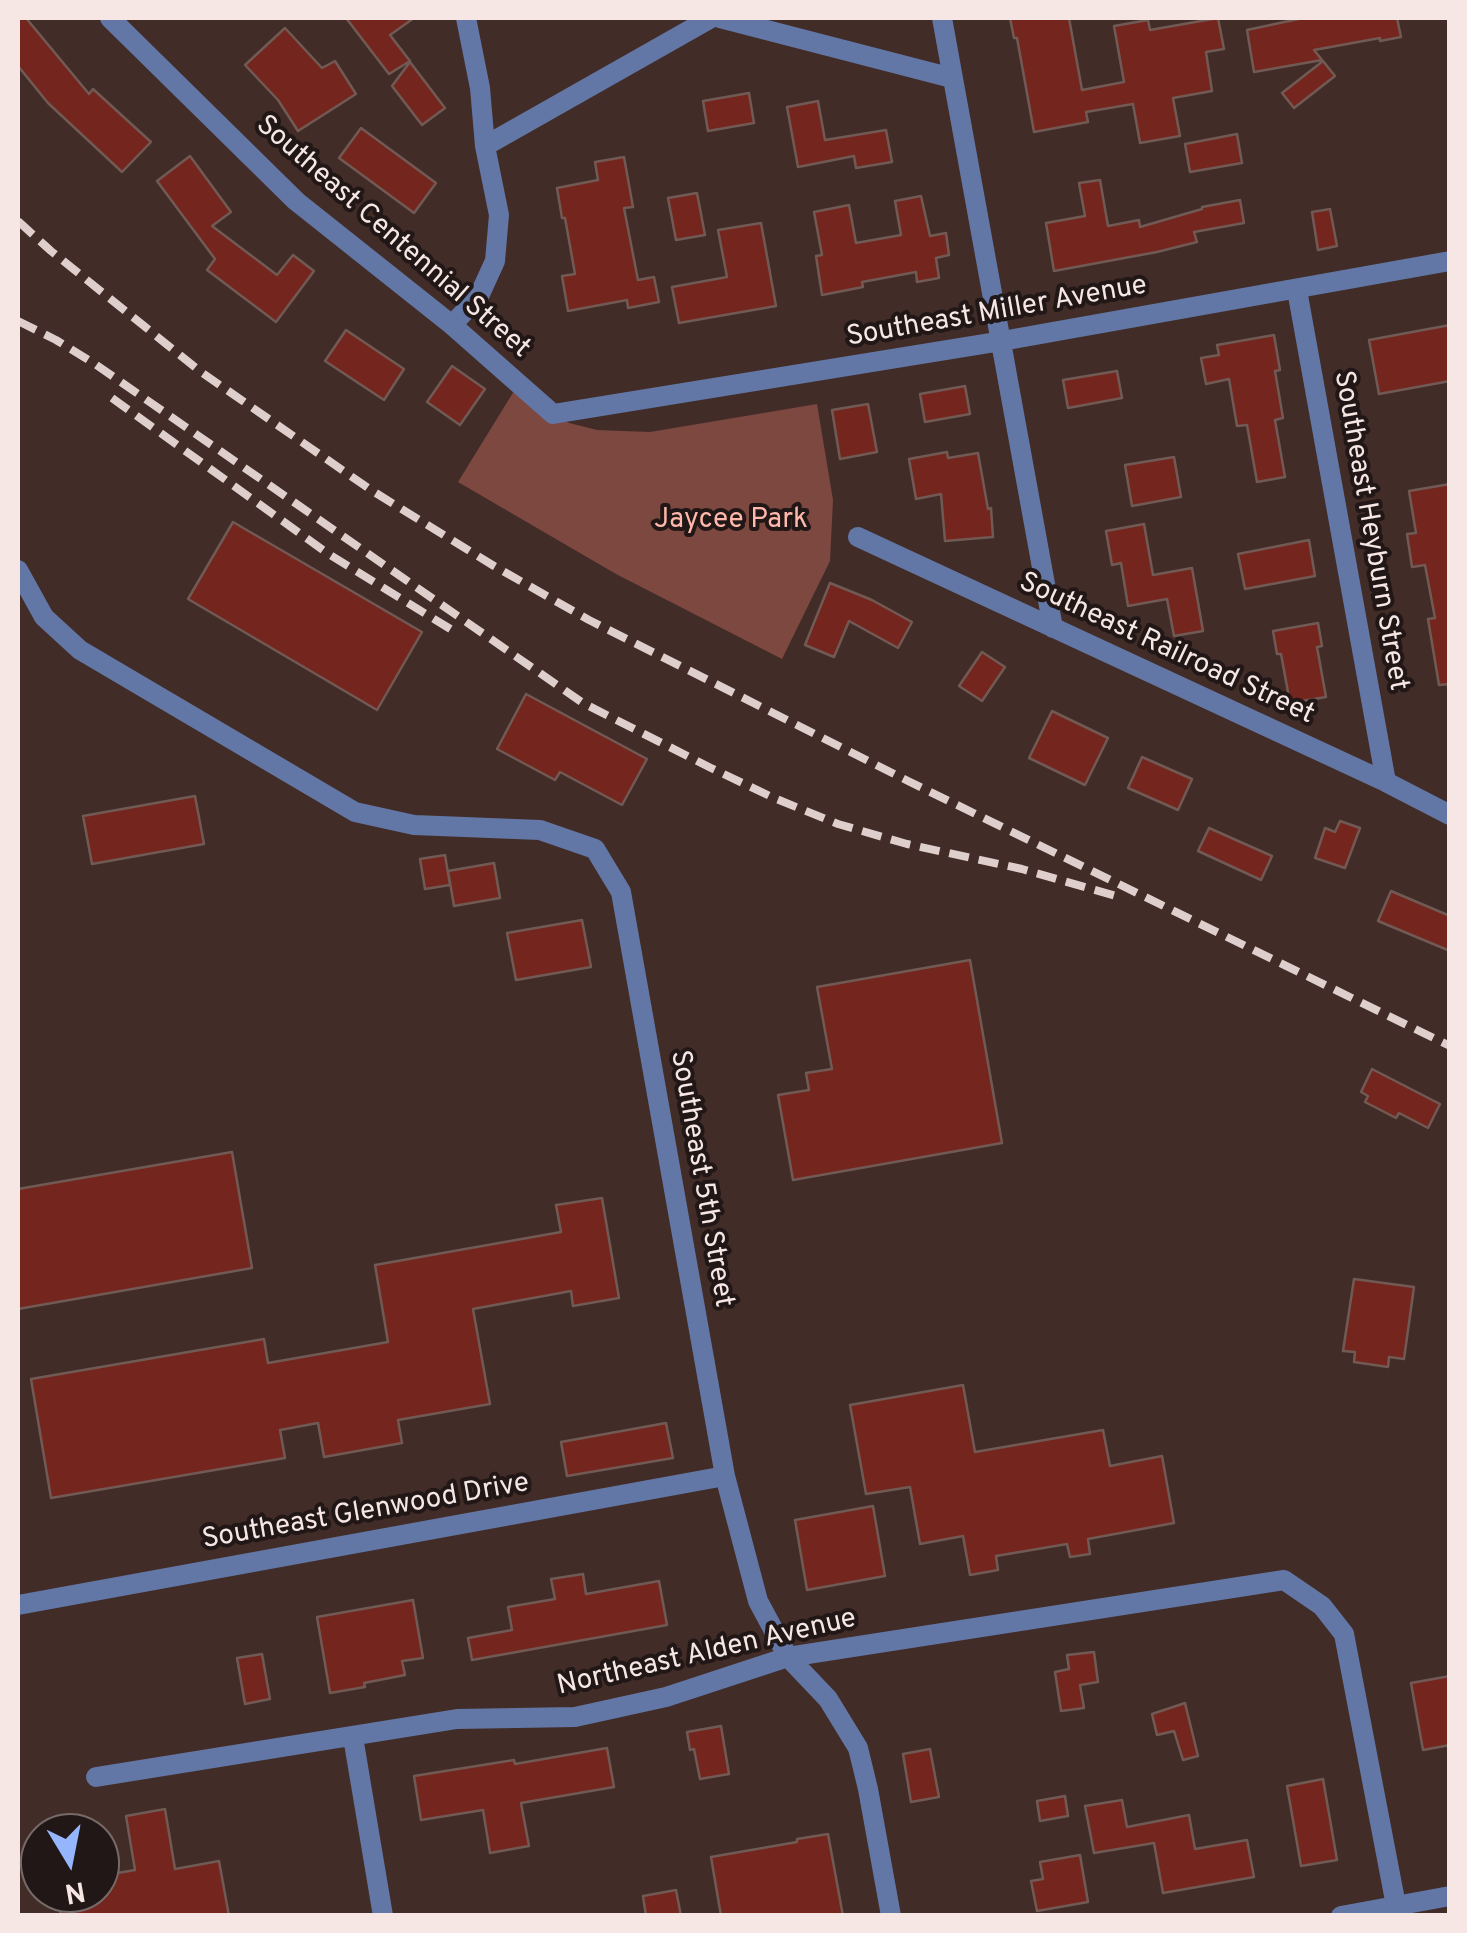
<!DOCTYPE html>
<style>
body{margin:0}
#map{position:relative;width:1467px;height:1933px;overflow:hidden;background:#422c28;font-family:Overpass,sans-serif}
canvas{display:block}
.frame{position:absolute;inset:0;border:20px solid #f6e7e5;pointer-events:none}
.north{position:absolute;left:20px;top:1813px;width:100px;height:100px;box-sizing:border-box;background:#211716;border:2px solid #766a69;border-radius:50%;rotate:170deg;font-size:28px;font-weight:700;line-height:40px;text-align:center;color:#f6e7e5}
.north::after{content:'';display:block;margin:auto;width:35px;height:45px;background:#95b6fd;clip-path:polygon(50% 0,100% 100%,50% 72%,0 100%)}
</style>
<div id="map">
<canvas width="1467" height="1933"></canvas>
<div class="frame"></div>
<div class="north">N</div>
</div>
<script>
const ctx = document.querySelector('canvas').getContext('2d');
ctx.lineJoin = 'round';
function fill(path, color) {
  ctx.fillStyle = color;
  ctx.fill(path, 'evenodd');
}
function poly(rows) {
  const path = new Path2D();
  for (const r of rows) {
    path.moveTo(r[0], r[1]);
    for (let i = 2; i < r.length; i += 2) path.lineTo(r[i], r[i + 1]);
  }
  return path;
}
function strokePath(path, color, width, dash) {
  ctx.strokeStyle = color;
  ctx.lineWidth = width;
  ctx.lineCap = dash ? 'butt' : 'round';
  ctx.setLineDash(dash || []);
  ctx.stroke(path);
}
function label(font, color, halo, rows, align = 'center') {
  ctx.font = font + ' Overpass,sans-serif';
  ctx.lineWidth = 8;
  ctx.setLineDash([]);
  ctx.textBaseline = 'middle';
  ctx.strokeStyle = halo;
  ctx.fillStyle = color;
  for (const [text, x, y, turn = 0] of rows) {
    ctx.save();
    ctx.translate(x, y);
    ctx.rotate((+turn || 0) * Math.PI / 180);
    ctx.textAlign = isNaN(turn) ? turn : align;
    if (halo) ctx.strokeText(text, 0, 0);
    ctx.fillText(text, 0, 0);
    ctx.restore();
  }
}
const green = poly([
 [514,391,569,423,597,430,650,432,817,404,833,500,830,561,782,659,616,574,458,482]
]);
const building = poly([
 [18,18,26,18,89,94,93,89,151,142,122,172,48,103,18,66,18,18],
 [346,18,414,18,390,35,410,61,389,74,346,18],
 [1010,18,1069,18,1082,90,1124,82,1114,26,1148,20,1150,30,1218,18,1224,49,1206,52,1212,91,1173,98,1180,136,1140,143,1133,104,1086,112,1088,122,1034,132,1017,38,1014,38,1010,18],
 [1303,18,1397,18,1401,37,1380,41,1380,38,1314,50,1322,60,1254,72,1247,30,1303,18],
 [285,28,322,68,335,61,356,94,298,131,278,100,245,65,285,28],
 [1323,61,1335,76,1294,108,1282,93,1323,61],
 [410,62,445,108,422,125,392,86,410,62],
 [749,93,754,123,708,131,703,101,749,93],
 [818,101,825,140,886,130,892,162,856,168,854,156,798,167,787,107,818,101],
 [361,128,436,183,414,213,339,158,361,128],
 [1237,134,1242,163,1190,172,1185,144,1237,134],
 [190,156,231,212,212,226,277,275,293,255,314,271,276,322,207,270,215,259,157,181,190,156],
 [624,157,633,207,624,208,638,280,654,277,659,302,628,308,627,300,568,311,562,276,575,274,565,218,562,218,557,188,598,180,595,162,624,157],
 [1100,180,1108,226,1139,220,1140,227,1202,209,1202,207,1240,200,1244,223,1194,232,1197,242,1157,252,1054,271,1046,223,1085,216,1079,183,1100,180],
 [697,193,705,235,676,240,668,198,697,193],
 [921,196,930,236,946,233,949,255,936,258,939,278,917,282,916,272,862,282,863,287,822,295,816,256,822,255,814,212,849,205,856,243,901,235,895,201,921,196],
 [1330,209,1337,246,1318,250,1312,212,1330,209],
 [761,223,776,306,679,323,672,287,727,277,718,230,761,223],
 [1450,325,1450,381,1379,394,1369,340,1450,325],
 [346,330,404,369,384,400,325,361,346,330],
 [1274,335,1280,370,1275,371,1283,418,1275,420,1285,477,1257,482,1247,425,1237,426,1229,379,1206,384,1201,358,1219,355,1217,345,1274,335],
 [452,366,485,389,460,425,427,402,452,366],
 [1117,371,1122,398,1068,408,1063,380,1117,371],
 [965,386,970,414,925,422,920,394,965,386],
 [868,404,877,452,840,459,832,410,868,404],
 [947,452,948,458,978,453,988,509,991,508,993,537,945,541,941,494,916,499,909,459,947,452],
 [1174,457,1181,497,1132,506,1125,465,1174,457],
 [1450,484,1450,684,1439,685,1428,619,1435,618,1425,565,1412,567,1407,534,1416,533,1409,491,1450,484],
 [233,522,422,632,377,710,188,599,233,522],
 [1144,524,1153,575,1192,568,1203,631,1174,636,1167,599,1128,606,1121,563,1112,565,1106,531,1144,524],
 [1309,540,1315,576,1245,589,1238,554,1309,540],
 [830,583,872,600,912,622,898,648,849,621,834,657,805,645,830,583],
 [1318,623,1322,646,1317,647,1326,697,1290,703,1281,654,1277,654,1273,631,1318,623],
 [982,652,1005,667,982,701,959,686,982,652],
 [526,694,647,759,622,805,560,772,555,780,497,749,526,694],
 [1052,711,1108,738,1085,785,1029,758,1052,711],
 [1142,757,1192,779,1178,810,1128,788,1142,757],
 [195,796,204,844,92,864,83,816,195,796],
 [1340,821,1360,828,1345,868,1315,858,1325,828,1335,832,1340,821],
 [1209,828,1272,856,1261,880,1198,851,1209,828],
 [445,855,450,885,425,889,420,859,445,855],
 [494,863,500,898,454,906,448,871,494,863],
 [1391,891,1450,916,1450,951,1378,921,1391,891],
 [582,920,591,967,516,980,507,933,582,920],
 [970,960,1002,1143,793,1180,778,1095,809,1090,806,1073,832,1069,817,987,970,960],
 [1372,1069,1440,1104,1428,1128,1399,1113,1396,1118,1365,1102,1368,1096,1361,1092,1372,1069],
 [232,1152,252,1268,18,1309,18,1189,232,1152],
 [602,1198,619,1298,573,1306,571,1291,473,1309,490,1404,398,1420,402,1443,324,1457,318,1423,280,1430,285,1458,51,1498,31,1379,264,1339,268,1363,388,1342,375,1265,561,1232,556,1205,602,1198],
 [1354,1279,1414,1287,1404,1359,1389,1357,1388,1367,1354,1362,1355,1352,1343,1351,1354,1279],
 [963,1385,975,1452,1103,1430,1110,1466,1162,1456,1174,1523,1088,1539,1090,1554,1070,1557,1067,1544,996,1556,998,1570,970,1575,963,1536,920,1544,910,1487,866,1494,850,1405,963,1385],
 [666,1423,673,1458,567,1476,561,1442,666,1423],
 [873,1506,885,1576,807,1590,795,1520,873,1506],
 [583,1574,586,1594,659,1581,667,1625,472,1660,468,1638,512,1630,508,1607,555,1599,551,1579,583,1574],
 [413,1600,423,1658,402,1661,405,1675,364,1683,365,1687,330,1693,317,1617,413,1600],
 [1094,1652,1098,1682,1080,1685,1084,1708,1061,1711,1055,1672,1069,1669,1067,1655,1094,1652],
 [262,1654,270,1699,245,1704,237,1658,262,1654],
 [1450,1676,1450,1745,1423,1750,1411,1683,1450,1676],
 [1185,1703,1198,1756,1183,1760,1174,1731,1157,1735,1152,1714,1185,1703],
 [721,1726,729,1774,700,1779,694,1749,690,1750,687,1732,721,1726],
 [607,1748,614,1787,521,1803,529,1846,490,1853,483,1810,421,1820,414,1776,514,1760,515,1764,607,1748],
 [930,1749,939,1797,911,1802,903,1754,930,1749],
 [1323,1779,1337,1860,1301,1866,1287,1786,1323,1779],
 [1065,1796,1068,1816,1040,1821,1037,1801,1065,1796],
 [1122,1800,1127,1827,1189,1815,1195,1849,1247,1840,1254,1877,1163,1893,1154,1843,1094,1853,1085,1806,1122,1800],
 [165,1809,175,1869,219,1861,229,1916,61,1916,57,1893,100,1893,100,1876,135,1870,126,1816,165,1809],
 [828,1834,843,1916,721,1916,711,1857,797,1842,797,1839,828,1834],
 [1080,1855,1088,1902,1037,1911,1031,1881,1043,1879,1040,1862,1080,1855],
 [676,1890,681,1916,646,1916,643,1896,676,1890]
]);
const minor = poly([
 [110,18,296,201,452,325,553,414,1002,341,1450,261],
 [720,18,952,78],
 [942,18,1053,628],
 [485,146,711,18],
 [1297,290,1386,782],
 [452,325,479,296,495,261,499,215,485,146,480,88,466,18],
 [858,537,1386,782,1450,815],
 [18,570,44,617,80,650,355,812,414,825,540,830,595,849,621,892,725,1476,758,1601,788,1657,828,1699,858,1748,868,1789,891,1916],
 [18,1605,725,1476],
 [353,1737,383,1916],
 [96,1777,457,1719,575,1717,666,1697,788,1657,1284,1580,1322,1606,1344,1634,1398,1916],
 [1341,1916,1450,1896]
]);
const rail = poly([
 [18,221,51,251,201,372,371,490,494,566,589,620,908,781,1450,1046],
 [18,321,56,340,95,364,583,703,711,768,774,798,838,824,907,844,1022,869,1123,898],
 [112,398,327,553,452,630]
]);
const streetNames = [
 ["Southeast Centennial Street",392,238,41],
 ["Southeast Miller Avenue",997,313,-10],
 ["Southeast Heyburn Street",1369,531,80],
 ["Southeast Railroad Street",1166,650,25],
 ["Southeast 5th Street",700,1179,80],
 ["Southeast Glenwood Drive",366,1513,-10],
 ["Northeast Alden Avenue",707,1654,-13]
];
const parkNames = [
 ["Jaycee Park",731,521]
];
fill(green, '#7c4840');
fill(building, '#74261e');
strokePath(building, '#715954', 2.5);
strokePath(minor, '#6277a6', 20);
strokePath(rail, '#dfcfcc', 8, [20, 10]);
label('28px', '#f6e7e5', '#211716', streetNames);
label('28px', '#ffb8ac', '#211716', parkNames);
</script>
